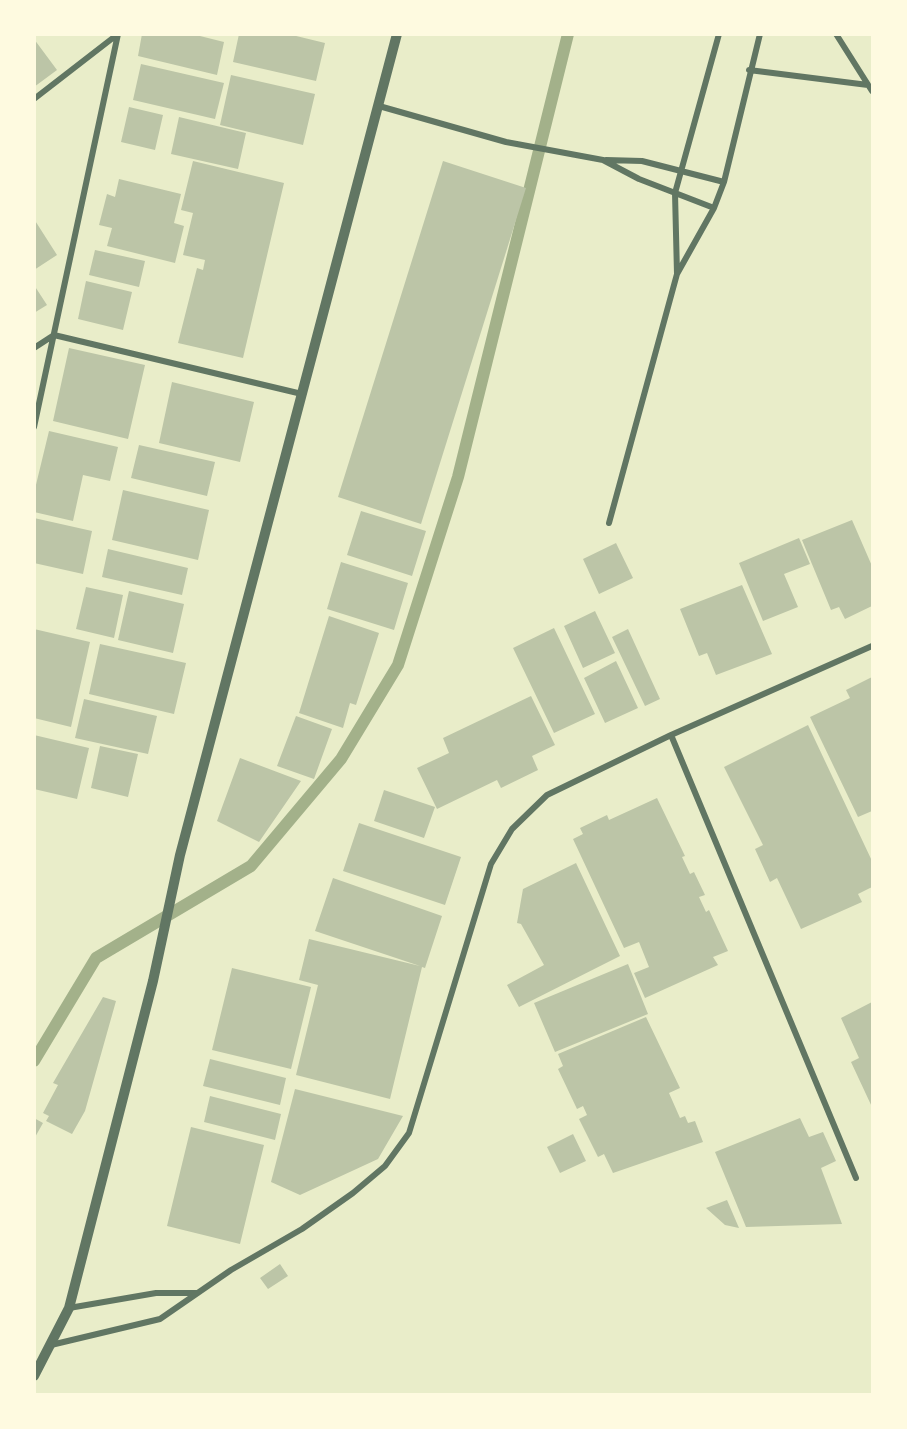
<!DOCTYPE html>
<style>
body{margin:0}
#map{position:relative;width:907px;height:1429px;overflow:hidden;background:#e9edc9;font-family:Signika,sans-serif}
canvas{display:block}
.frame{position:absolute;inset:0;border:36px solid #fefae0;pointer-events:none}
</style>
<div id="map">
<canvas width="907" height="1429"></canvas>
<div class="frame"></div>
</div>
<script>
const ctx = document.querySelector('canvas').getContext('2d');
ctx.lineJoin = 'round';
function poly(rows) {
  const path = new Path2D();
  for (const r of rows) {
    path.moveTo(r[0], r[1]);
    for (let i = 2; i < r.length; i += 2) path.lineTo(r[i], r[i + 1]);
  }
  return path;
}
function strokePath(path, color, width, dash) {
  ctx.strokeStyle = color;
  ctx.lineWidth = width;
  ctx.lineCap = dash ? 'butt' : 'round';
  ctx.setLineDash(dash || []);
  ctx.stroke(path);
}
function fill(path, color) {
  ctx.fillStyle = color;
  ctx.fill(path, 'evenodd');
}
const stream = poly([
 [34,1061,96,958,251,866,341,759,398,665,458,477,568,34]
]);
const building = poly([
 [142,34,192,34,224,42,217,75,138,56],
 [239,34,288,34,325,43,316,81,233,62],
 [34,39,57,70,34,87],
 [141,64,224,83,215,119,133,100],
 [231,75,315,94,303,145,220,125],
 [129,107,163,115,155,150,121,142],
 [179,117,246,133,238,169,171,154],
 [193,161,284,183,243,358,178,343,197,268,203,270,205,260,183,255,193,213,181,210],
 [443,161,526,188,421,524,338,497],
 [119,179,181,194,174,223,184,226,175,263,107,246,112,228,99,225,107,194,115,197],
 [34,219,57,255,34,270],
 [95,250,145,261,139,287,89,275],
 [86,281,132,292,123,330,78,319],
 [34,285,47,305,34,313],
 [69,348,145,365,128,439,53,421],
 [172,382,254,402,240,462,159,443],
 [49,431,118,447,110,481,83,475,73,521,34,512,34,493],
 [139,445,215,462,207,496,131,478],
 [123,490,209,510,198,560,112,540],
 [361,511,426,531,412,576,347,555],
 [34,518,92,531,83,574,34,563],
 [852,520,872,566,872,606,845,619,839,607,831,610,802,540],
 [799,538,810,564,784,574,798,607,763,621,739,563],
 [616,543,633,578,599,594,583,559],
 [108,549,188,568,182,595,102,577],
 [341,562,408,583,394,630,327,609],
 [742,585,772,654,716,675,707,653,699,656,680,609],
 [86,587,123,595,114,638,76,629],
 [129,591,184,604,173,653,118,640],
 [595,611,615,653,583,668,564,626],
 [329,616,379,633,356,705,350,703,343,728,299,713],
 [554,628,595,714,554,733,513,648],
 [34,629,90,642,71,727,34,718],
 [628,629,660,699,645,706,612,637],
 [100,644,186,663,174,714,89,694],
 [616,661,638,708,605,723,584,678],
 [872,677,872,811,858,817,810,717,850,698,846,690],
 [531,696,555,745,532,756,538,770,501,788,497,780,437,809,417,768,449,753,443,738],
 [84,699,157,716,148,754,75,738],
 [296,716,332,729,314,779,277,766],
 [808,725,872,861,872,887,858,894,862,902,801,929,777,878,770,882,755,849,763,845,724,767],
 [34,735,89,748,77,799,34,789],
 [100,746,138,754,128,797,91,788],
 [240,758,301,781,259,842,217,821],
 [384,790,435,807,424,838,374,821],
 [657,798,685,856,682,857,690,874,694,872,705,895,699,897,706,912,709,910,728,951,713,957,718,965,645,998,634,973,649,967,639,942,624,948,573,839,583,834,580,828,607,815,609,820],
 [359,823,461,857,445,905,343,871],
 [576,863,620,956,519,1007,507,985,544,965,521,924,517,923,523,889],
 [333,878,442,916,425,968,422,967,390,1099,296,1075,318,985,299,980,309,939,420,966,315,931],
 [628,964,648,1014,555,1052,534,1003],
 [232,968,311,987,291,1069,212,1050],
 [103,997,116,1001,85,1111,72,1134,46,1121,49,1116,43,1113,58,1085,53,1083],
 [872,1002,872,1107,851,1062,859,1058,841,1018],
 [646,1017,680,1088,669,1093,680,1118,685,1116,688,1123,695,1121,703,1142,613,1173,604,1154,598,1157,579,1119,587,1115,583,1106,577,1109,558,1069,563,1066,558,1054],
 [210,1059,286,1078,280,1105,203,1086],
 [295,1089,403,1116,378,1159,300,1195,271,1182],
 [210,1096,281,1114,275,1140,204,1122],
 [34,1118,43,1123,34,1139],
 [800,1118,809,1137,823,1132,836,1161,821,1168,842,1224,746,1227,715,1152],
 [191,1127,264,1145,240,1244,167,1226],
 [573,1134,586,1161,560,1173,547,1147],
 [727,1200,739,1228,725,1225,706,1208],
 [280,1264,288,1276,268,1289,260,1278]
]);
const minor = poly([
 [836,34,872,91],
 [749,70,868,85],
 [34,99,118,34],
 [379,106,506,142,603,160,639,179,714,208],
 [606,160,642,161,724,182],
 [677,274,675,193,719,34],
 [54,335,302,394],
 [34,348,54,335],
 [34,427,118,34],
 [609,523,677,274,714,208,724,182,760,34],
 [671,735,856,1178],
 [69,1308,156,1293,196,1293],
 [51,1345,160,1319,231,1270,302,1229,353,1193,385,1166,409,1133,491,864,512,829,547,795,671,735,872,646]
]);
const tertiary = poly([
 [34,1376,69,1308,153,981,180,855,397,34]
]);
strokePath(stream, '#a3b18a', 12);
fill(building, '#bcc5a7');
strokePath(minor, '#617663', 6);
strokePath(tertiary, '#617663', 10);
</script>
